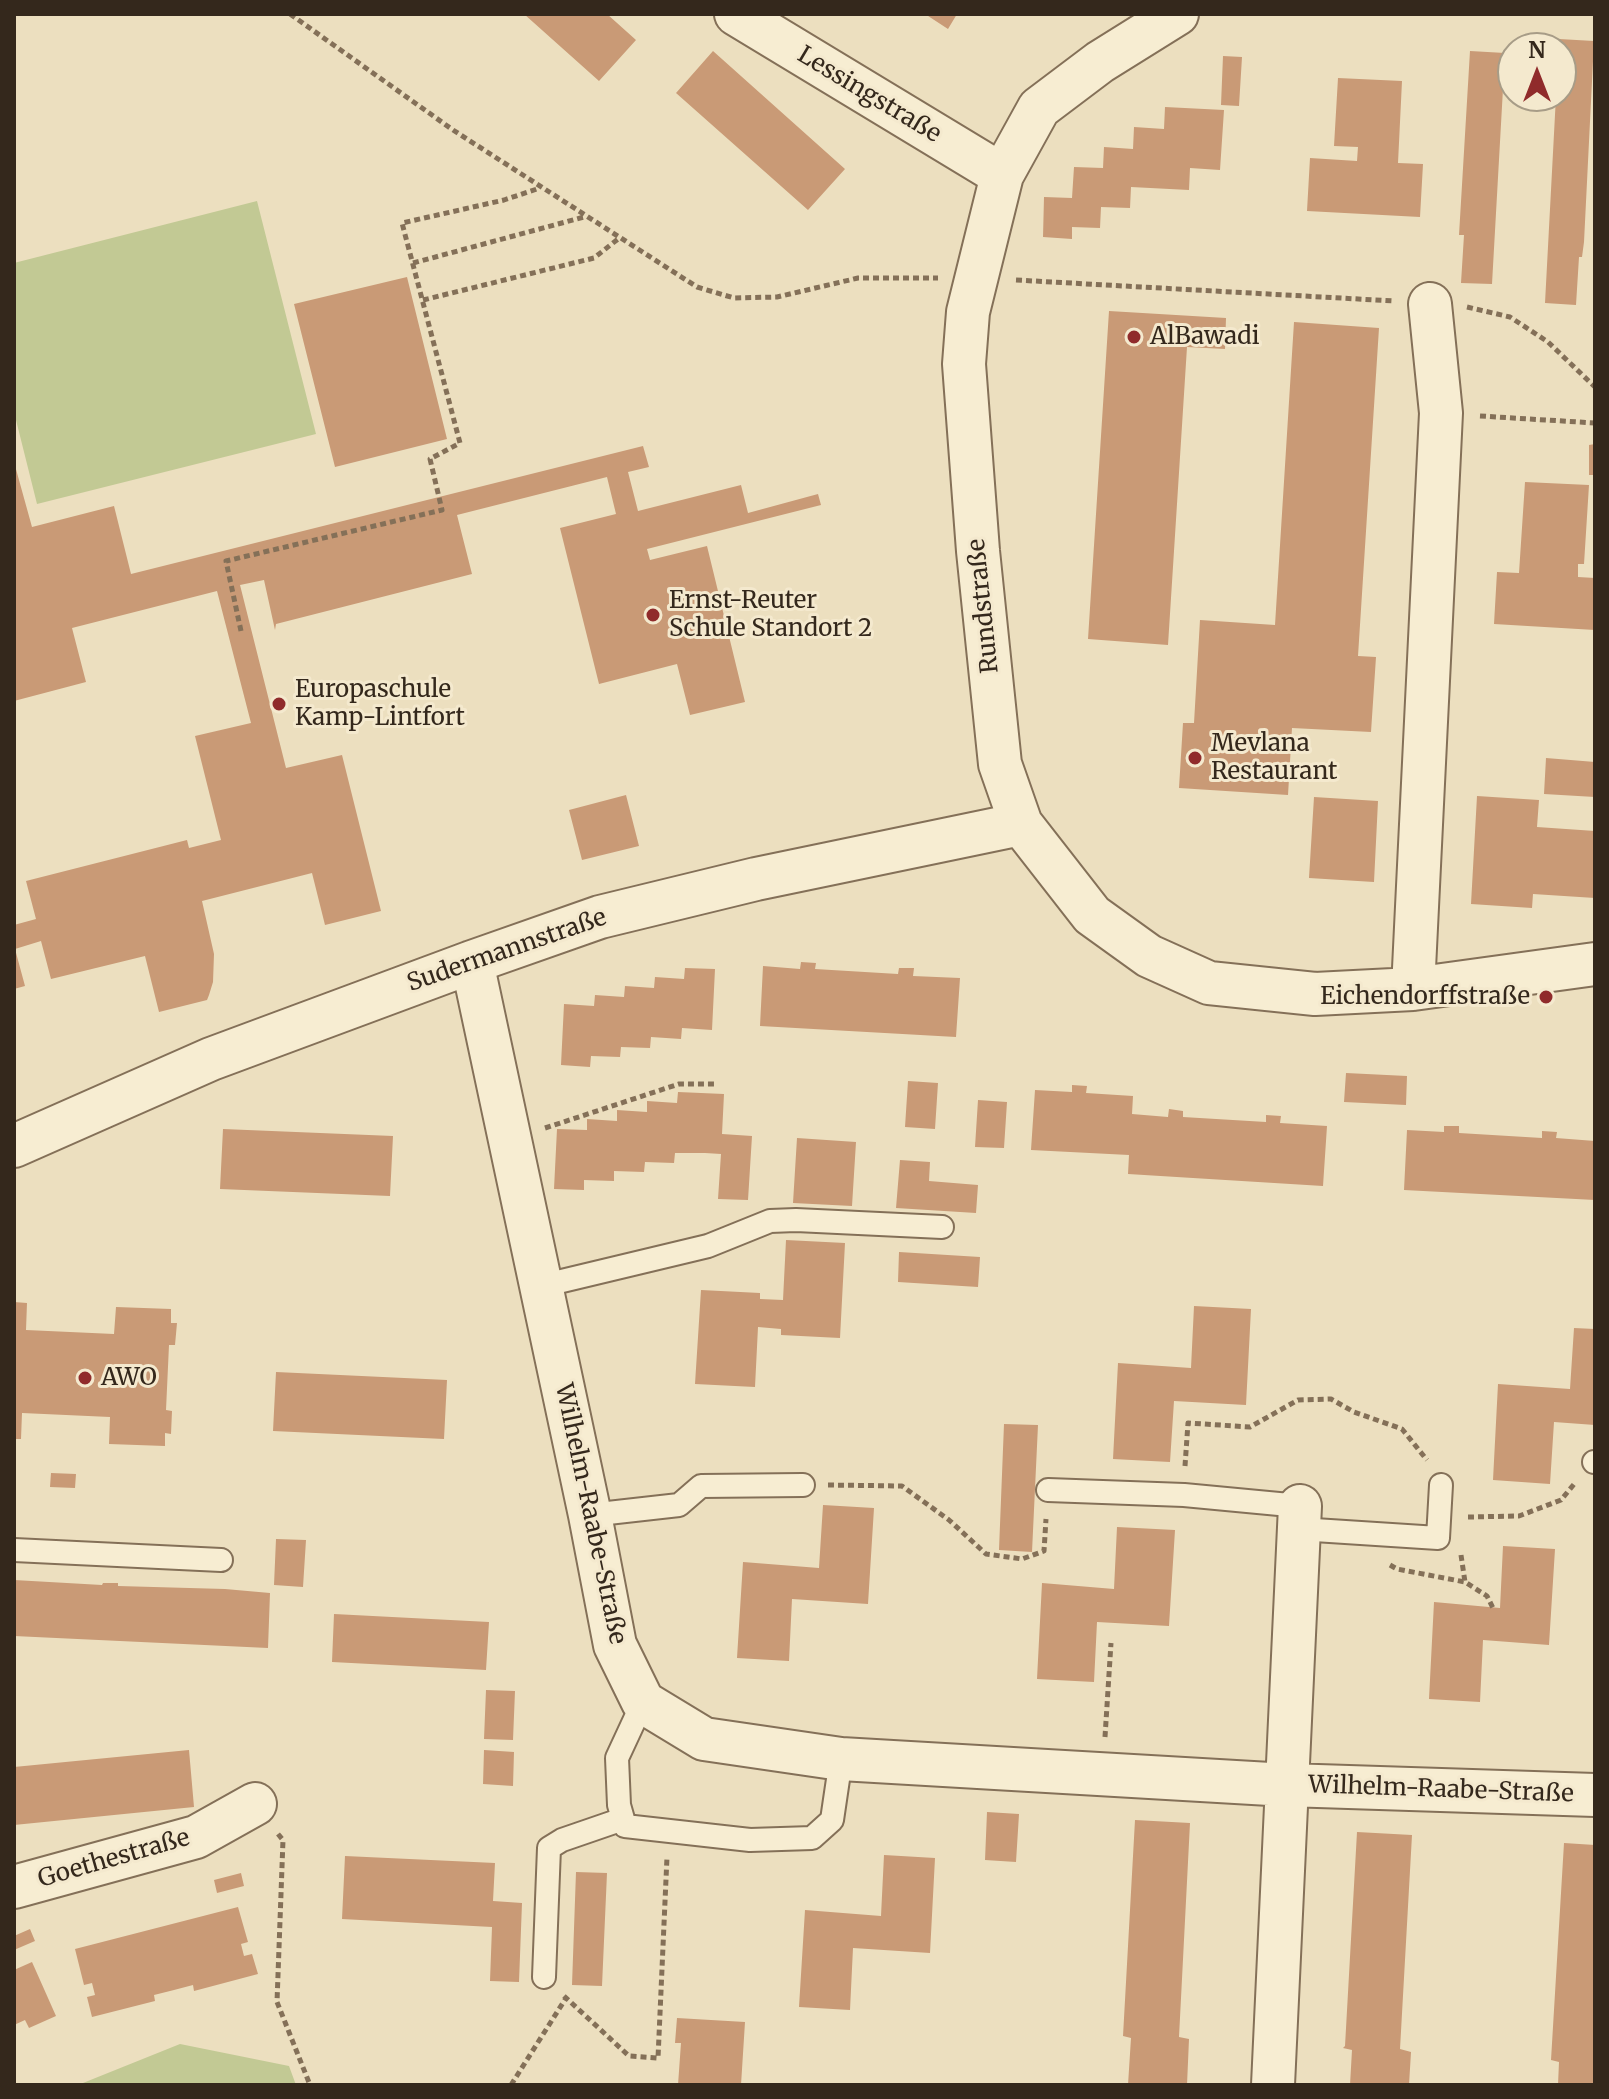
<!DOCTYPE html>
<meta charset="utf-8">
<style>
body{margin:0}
#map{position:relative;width:1609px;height:2099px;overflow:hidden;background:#ecdfbf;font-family:Merriweather,serif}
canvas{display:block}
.frame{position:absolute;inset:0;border:16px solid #34281c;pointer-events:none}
.north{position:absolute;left:1497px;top:32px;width:80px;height:80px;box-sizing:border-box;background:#f4e9ce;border:2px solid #a79c87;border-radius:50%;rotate:0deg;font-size:22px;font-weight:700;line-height:32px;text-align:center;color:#34281c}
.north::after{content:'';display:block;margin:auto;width:28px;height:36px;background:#902b2b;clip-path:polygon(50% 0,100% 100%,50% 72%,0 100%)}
</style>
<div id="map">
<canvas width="1609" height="2099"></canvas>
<div class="frame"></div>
<div class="north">N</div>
</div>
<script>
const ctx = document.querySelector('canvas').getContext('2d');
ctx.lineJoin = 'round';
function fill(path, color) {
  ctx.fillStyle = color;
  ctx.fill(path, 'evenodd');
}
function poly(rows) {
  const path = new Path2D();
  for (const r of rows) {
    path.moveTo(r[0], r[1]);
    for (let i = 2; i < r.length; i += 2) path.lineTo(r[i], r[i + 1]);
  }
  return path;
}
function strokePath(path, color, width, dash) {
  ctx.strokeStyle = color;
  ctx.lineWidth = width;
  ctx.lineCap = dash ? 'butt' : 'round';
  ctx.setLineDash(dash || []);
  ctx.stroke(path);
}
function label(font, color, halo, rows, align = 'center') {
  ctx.font = font + ' Merriweather,serif';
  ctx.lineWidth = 6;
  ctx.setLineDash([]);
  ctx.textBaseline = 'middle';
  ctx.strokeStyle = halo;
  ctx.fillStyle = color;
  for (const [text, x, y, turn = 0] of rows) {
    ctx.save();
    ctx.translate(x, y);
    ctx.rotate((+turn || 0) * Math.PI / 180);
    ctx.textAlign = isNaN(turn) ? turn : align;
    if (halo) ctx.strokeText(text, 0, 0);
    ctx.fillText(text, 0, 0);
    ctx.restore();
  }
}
const green = poly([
 [257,201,316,434,37,504,14,412,14,263],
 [180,2044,289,2066,296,2085,78,2085]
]);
const building = poly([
 [524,14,607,14,636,40,599,81],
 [925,14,957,14,948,29],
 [1559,39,1594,41,1584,242,1582,257,1579,257,1576,305,1545,303,1556,96,1561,96],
 [713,51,845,169,808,210,676,93],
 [1470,51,1505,53,1492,284,1461,283,1464,235,1459,235],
 [1223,56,1242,57,1239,106,1221,105],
 [1338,78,1402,81,1398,163,1423,164,1420,217,1307,211,1310,158,1357,161,1358,147,1334,146],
 [1165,107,1224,110,1220,170,1190,168,1189,190,1131,187,1130,208,1101,207,1100,228,1072,227,1072,239,1043,237,1044,197,1072,198,1074,167,1103,168,1104,147,1133,149,1134,127,1164,129],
 [407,277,447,439,335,467,294,304],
 [1109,311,1226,318,1225,349,1187,347,1168,645,1088,639],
 [1294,322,1379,328,1358,656,1376,657,1371,732,1292,728,1288,795,1179,788,1183,723,1194,723,1200,620,1275,625],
 [1595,444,1595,475,1589,475,1589,445],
 [643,446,649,467,628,472,638,511,741,485,748,513,818,494,821,505,647,549,650,560,707,546,745,702,690,715,677,664,599,684,560,528,616,514,607,477,457,515,472,574,276,624,275,630,264,580,240,585,286,768,342,755,381,911,325,925,312,873,202,901,214,954,213,982,209,995,207,1000,159,1012,145,956,51,979,41,941,15,949,25,986,14,989,14,925,36,919,26,881,187,840,189,848,221,840,195,736,251,723,217,591,72,628,86,682,14,701,14,462,32,527,114,506,131,574],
 [1525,482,1589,485,1584,564,1578,564,1578,577,1595,578,1595,630,1494,624,1497,572,1519,573],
 [1546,758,1595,762,1595,797,1544,794],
 [626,795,639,846,582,860,569,810],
 [1477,796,1539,800,1537,827,1595,831,1595,898,1533,894,1532,908,1471,904],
 [1314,797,1378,801,1374,882,1309,878],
 [801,962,816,963,815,969,898,974,899,968,914,968,913,976,960,978,956,1037,760,1026,763,966,800,969],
 [685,968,715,969,712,1030,682,1028,681,1039,651,1037,650,1048,621,1047,620,1057,591,1056,590,1067,561,1065,564,1004,594,1006,595,995,624,997,625,986,654,988,655,977,684,979],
 [1346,1073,1407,1076,1406,1105,1344,1102],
 [908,1081,938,1083,935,1129,905,1127],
 [1072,1085,1087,1086,1086,1093,1133,1096,1132,1114,1168,1117,1169,1109,1183,1111,1183,1117,1266,1122,1266,1115,1281,1116,1280,1123,1327,1126,1323,1186,1128,1174,1129,1155,1031,1150,1035,1090,1072,1092],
 [678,1092,724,1094,722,1134,752,1136,748,1200,718,1199,721,1154,705,1153,675,1153,674,1163,645,1162,644,1172,614,1171,614,1181,584,1180,584,1190,554,1189,557,1129,587,1130,587,1119,617,1121,617,1110,647,1112,647,1101,677,1103],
 [978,1100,1007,1102,1004,1148,975,1147],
 [1444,1126,1459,1126,1459,1133,1542,1138,1542,1131,1557,1132,1556,1138,1595,1141,1595,1200,1404,1190,1407,1130,1444,1132],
 [223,1129,393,1136,390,1196,220,1189],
 [797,1138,856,1142,852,1206,793,1203],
 [900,1160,930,1162,929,1181,978,1185,976,1213,896,1208],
 [786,1240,845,1243,840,1338,781,1335,781,1329,758,1327,755,1387,695,1384,701,1290,760,1293,760,1299,783,1300],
 [899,1252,980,1257,978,1287,898,1282],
 [14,1302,27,1303,26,1330,114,1334,116,1307,171,1309,171,1323,177,1323,175,1345,169,1345,166,1410,172,1411,171,1434,165,1433,165,1446,109,1444,110,1417,22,1413,21,1439,14,1439],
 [1194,1306,1251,1309,1246,1405,1174,1401,1170,1462,1113,1459,1118,1363,1191,1368],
 [1574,1328,1595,1329,1595,1425,1554,1422,1550,1484,1493,1480,1498,1384,1570,1389],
 [276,1372,447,1380,444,1439,273,1431],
 [1004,1424,1038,1425,1032,1552,999,1550],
 [51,1473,76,1474,75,1488,50,1487],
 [823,1505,874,1508,868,1604,792,1599,789,1661,737,1658,743,1562,819,1568],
 [1117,1527,1175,1530,1169,1626,1097,1622,1094,1682,1037,1679,1042,1583,1114,1589],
 [276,1539,306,1540,303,1587,274,1585],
 [1503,1546,1555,1549,1549,1645,1483,1640,1480,1702,1429,1699,1434,1602,1500,1608],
 [14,1580,102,1585,103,1583,118,1583,118,1586,225,1589,270,1593,268,1648,14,1636],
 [334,1614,489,1622,486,1670,332,1662],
 [486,1690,515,1691,513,1740,484,1739],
 [189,1750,194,1807,14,1825,14,1767],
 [484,1750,514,1752,513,1786,483,1784],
 [987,1812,1019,1814,1016,1862,985,1860],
 [1135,1820,1190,1823,1179,2037,1189,2039,1187,2085,1128,2085,1131,2038,1123,2036],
 [1357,1832,1412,1835,1400,2049,1411,2052,1409,2085,1350,2085,1352,2050,1343,2048,1345,2046],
 [1564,1843,1595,1845,1595,2085,1558,2085,1559,2062,1551,2060],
 [884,1855,935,1858,930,1953,853,1948,850,2010,799,2007,805,1910,881,1916],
 [345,1856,495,1863,493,1901,522,1903,519,1982,490,1981,492,1927,342,1919],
 [576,1872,607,1873,602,1986,572,1985],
 [241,1873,244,1886,217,1893,214,1880],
 [238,1907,248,1942,241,1944,244,1956,252,1954,258,1974,194,1991,193,1985,174,1990,154,1995,155,2001,92,2017,87,1997,95,1995,92,1983,84,1985,75,1949],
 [30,1929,35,1941,14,1950,14,1936],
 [32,1962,56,2016,29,2028,25,2020,14,2025,14,1970],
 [677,2018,745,2022,741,2085,678,2085,681,2043,675,2043]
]);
const path = poly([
 [290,14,453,130,697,287,734,298,777,297,858,278,938,278],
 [413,263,584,217],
 [1016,280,1394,301],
 [423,300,594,258,618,239],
 [1467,307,1510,317,1548,342,1595,387],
 [1480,416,1595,423],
 [241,631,226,561,442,510,430,459,460,443,402,223,504,200,540,188],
 [545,1128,679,1084,716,1084],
 [1185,1466,1188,1423,1250,1427,1298,1400,1331,1399,1354,1412,1402,1429,1427,1460],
 [828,1485,902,1486,949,1520,986,1554,1022,1559,1044,1551,1046,1519],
 [1468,1517,1519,1516,1561,1500,1575,1483],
 [1461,1555,1465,1582],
 [1390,1565,1397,1569,1465,1582,1487,1596,1493,1608],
 [1105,1737,1111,1643],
 [278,1834,283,1840,277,2002,310,2085],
 [564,1996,629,2056,658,2058,667,1857],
 [511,2085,566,1998]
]);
const lane = poly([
 [541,1286,708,1246,770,1221,796,1220,942,1227],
 [1594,1462,1595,1462],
 [1048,1490,1184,1495,1300,1506],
 [590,1515,679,1505,701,1486,803,1485],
 [1299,1529,1438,1538,1441,1485],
 [14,1550,221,1560],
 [643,1702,617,1758,619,1805,625,1826,750,1840,812,1838,832,1820,841,1759],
 [544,1977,549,1848,562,1840,623,1819]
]);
const street = poly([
 [736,14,1002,175],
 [1177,14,1100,62,1039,108,1002,175,968,312,964,364,978,551,1000,764,1021,824,1092,915,1149,956,1209,983,1315,994,1413,989,1595,964],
 [472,962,590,1515,615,1645,643,1702,704,1739,841,1759,1287,1785,1595,1795],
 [1413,989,1441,413,1430,304],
 [14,1146,211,1059,472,962,600,917,756,879,1021,824],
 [14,1887,196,1837,255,1804],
 [1273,2085,1300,1506]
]);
const markers = [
 [1134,337,8,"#902b2b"],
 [653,615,8,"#902b2b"],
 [279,704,8,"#902b2b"],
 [1195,758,8,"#902b2b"],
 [1546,997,8,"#902b2b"],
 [85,1378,8,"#902b2b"]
];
const streetNames = [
 ["Lessingstraße",869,95,31],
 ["Rundstraße",984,606,-96],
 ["Sudermannstraße",507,951,-19],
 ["Wilhelm-Raabe-Straße",590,1514,78],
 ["Wilhelm-Raabe-Straße",1441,1790,2],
 ["Goethestraße",114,1859,-16]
];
const poiNames = [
 ["AlBawadi",1150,337],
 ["Ernst-Reuter",669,601],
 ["Schule Standort 2",669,629],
 ["Europaschule",295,690],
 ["Kamp-Lintfort",295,718],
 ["Mevlana",1211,744],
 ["Restaurant",1211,772],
 ["Eichendorffstraße",1530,997,"right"],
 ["AWO",101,1378]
];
fill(green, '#c2c994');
fill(building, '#c99a76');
strokePath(lane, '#847058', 26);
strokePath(street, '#847058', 46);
strokePath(path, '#847058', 5, [6, 4]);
strokePath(lane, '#f7edd2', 22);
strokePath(street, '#f7edd2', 42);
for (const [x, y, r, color] of markers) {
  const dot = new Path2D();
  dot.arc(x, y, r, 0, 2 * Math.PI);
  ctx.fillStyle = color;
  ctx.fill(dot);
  strokePath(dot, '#f4e9ce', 3);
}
label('24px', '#34281c', '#f4e9ce', streetNames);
label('24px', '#34281c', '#f4e9ce', poiNames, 'left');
</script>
